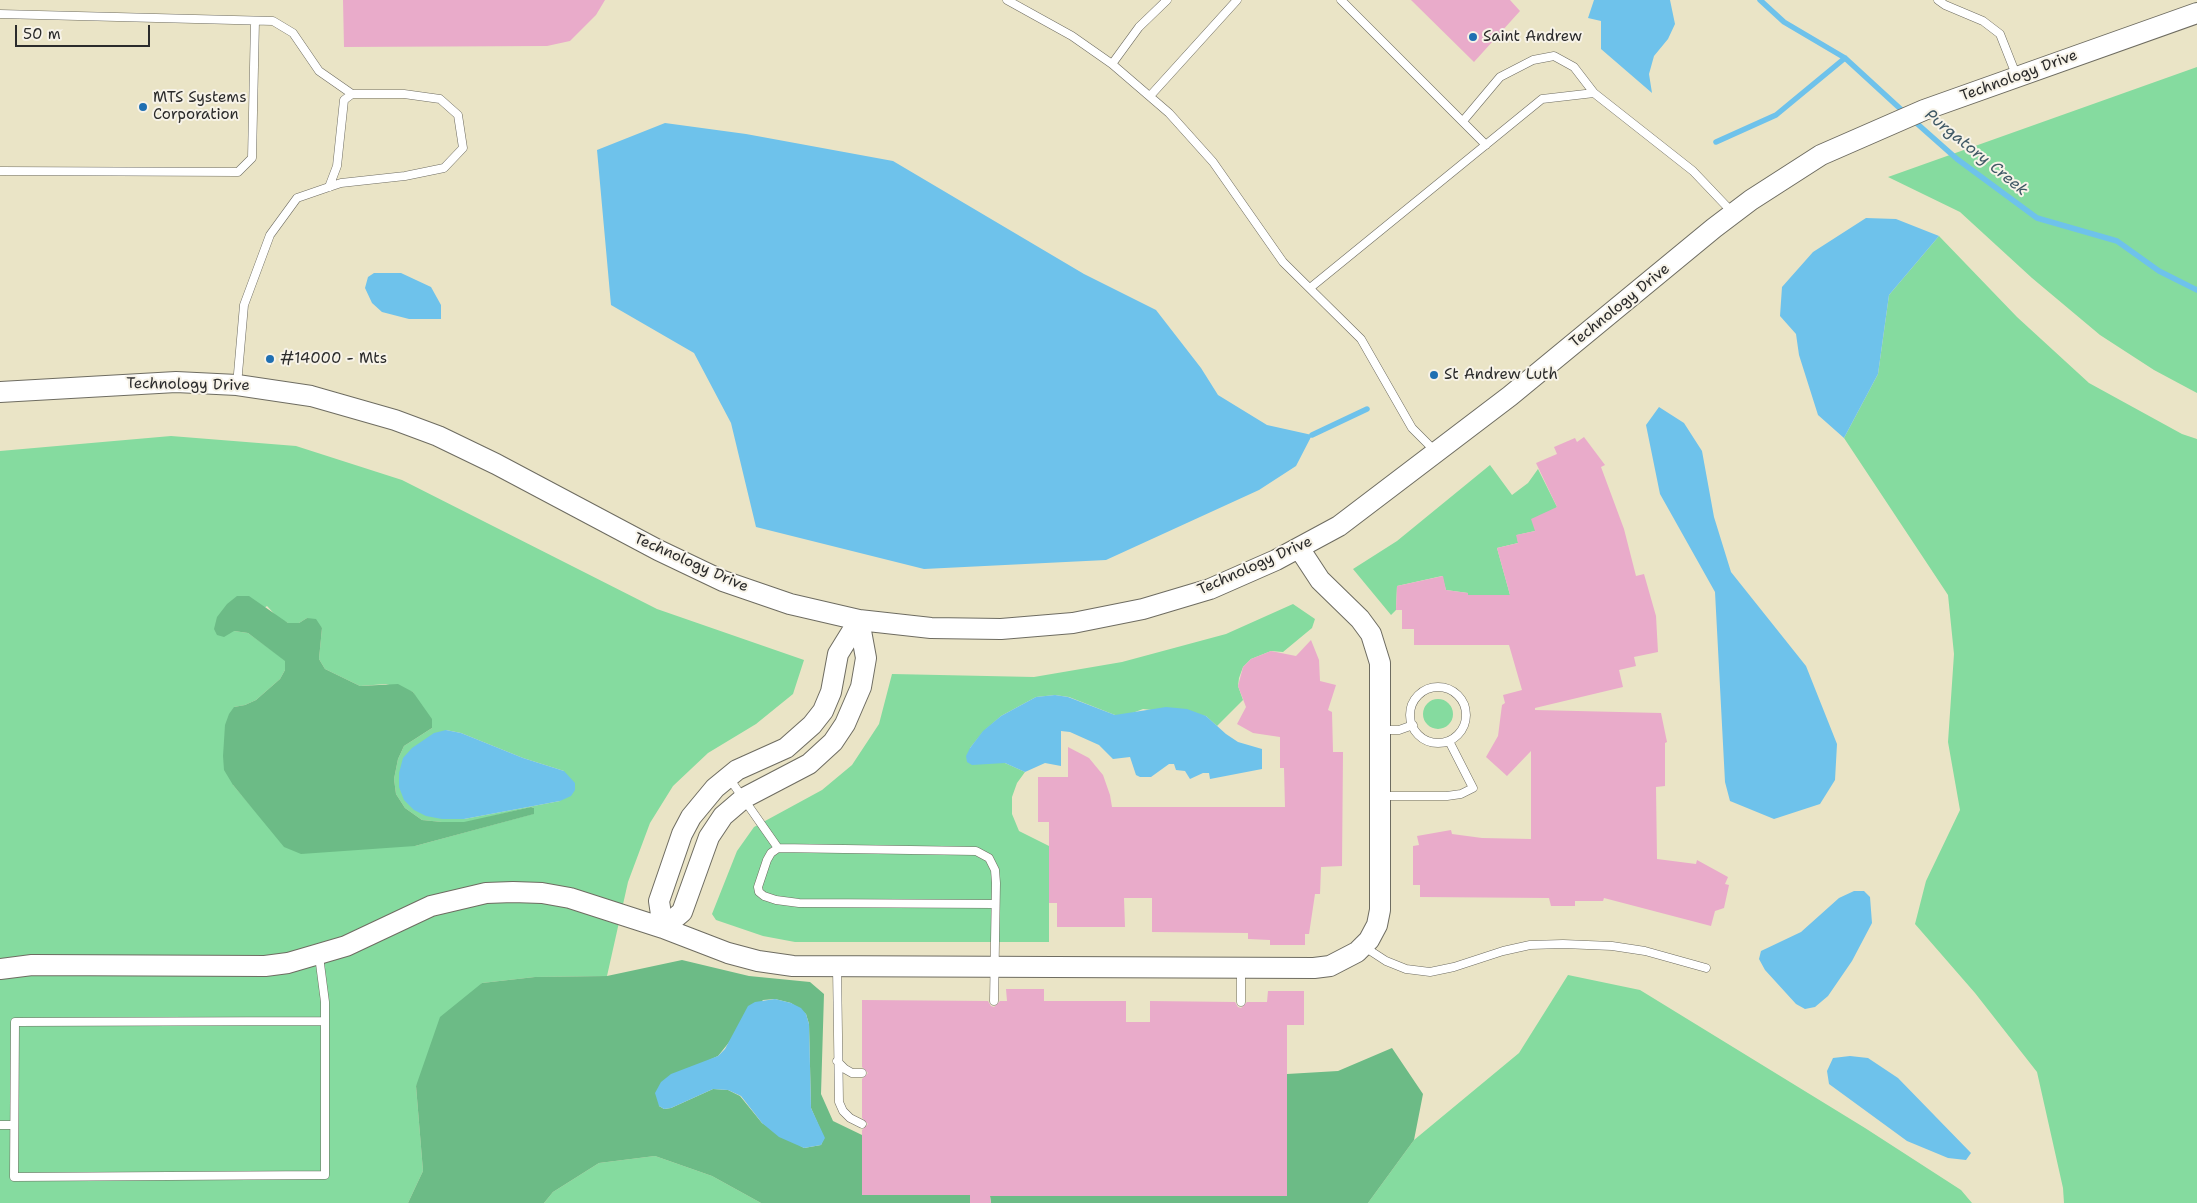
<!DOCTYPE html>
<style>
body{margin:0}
#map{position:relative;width:2197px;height:1203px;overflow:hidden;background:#eae4c6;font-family:"Shantell Sans",sans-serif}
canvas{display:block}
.scale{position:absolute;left:15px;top:25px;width:135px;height:22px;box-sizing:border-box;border:2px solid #2b2b2b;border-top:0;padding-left:6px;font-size:15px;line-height:18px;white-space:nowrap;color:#2b2b2b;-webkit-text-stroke:4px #f7f3e8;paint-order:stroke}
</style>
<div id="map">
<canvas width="2197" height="1203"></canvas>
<div class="scale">50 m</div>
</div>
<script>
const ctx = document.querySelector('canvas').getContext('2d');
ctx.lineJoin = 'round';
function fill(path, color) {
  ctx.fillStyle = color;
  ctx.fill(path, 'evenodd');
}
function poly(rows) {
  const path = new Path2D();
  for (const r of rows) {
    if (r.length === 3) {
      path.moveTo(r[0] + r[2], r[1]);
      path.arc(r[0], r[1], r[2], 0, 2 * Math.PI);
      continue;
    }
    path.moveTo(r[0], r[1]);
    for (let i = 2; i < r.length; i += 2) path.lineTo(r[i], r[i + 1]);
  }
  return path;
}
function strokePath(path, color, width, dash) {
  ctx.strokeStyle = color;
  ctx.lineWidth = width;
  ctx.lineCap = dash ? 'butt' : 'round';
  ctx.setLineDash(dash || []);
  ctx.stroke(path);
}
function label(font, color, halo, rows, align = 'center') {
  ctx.font = font + ' "Shantell Sans",sans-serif';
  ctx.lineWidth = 4;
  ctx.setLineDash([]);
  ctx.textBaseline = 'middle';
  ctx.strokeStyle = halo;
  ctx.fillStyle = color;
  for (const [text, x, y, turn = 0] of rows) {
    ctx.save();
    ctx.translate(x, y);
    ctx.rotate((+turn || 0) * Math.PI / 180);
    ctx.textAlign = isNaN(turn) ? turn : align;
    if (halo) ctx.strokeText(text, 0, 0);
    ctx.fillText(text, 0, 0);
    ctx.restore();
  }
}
const green = poly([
 [2197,67,2197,393,2154,370,2100,335,2032,278,1960,212,1888,177],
 [1939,236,2017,317,2089,383,2182,434,2197,439,2197,1203,2064,1203,2063,1188,2037,1072,1975,993,1915,924,1926,881,1960,810,1948,742,1954,654,1948,595,1844,438,1878,374,1889,295],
 [171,436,296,446,402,480,657,609,804,660,793,694,756,724,708,753,673,786,650,823,628,882,607,976,535,977,482,983,416,1086,423,1171,408,1203,0,1203,0,451],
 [267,606,279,619,288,623,299,623,307,618,322,628,319,659,325,669,360,686,386,684,413,692,432,728,404,746,398,759,394,779,396,794,405,808,422,820,442,822,464,823,531,807,534,808,533,814,415,846,250,805,233,785,234,707,245,705,256,700,280,679,285,670,285,660,248,633,234,631],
 [446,730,461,733,523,758,564,771,560,801,464,819,442,819],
 [1490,465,1512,495,1528,483,1538,469,1557,507,1535,531,1517,535,1518,543,1497,548,1510,595,1468,595,1468,593,1446,590,1442,576,1397,586,1396,610,1391,615,1353,569,1397,541],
 [1293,604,1315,619,1312,628,1283,652,1271,651,1251,659,1243,667,1239,678,1238,686,1243,700,1217,726,1206,716,1143,709,1127,715,1115,715,1069,697,1055,695,1036,697,1001,716,983,732,970,748,994,763,1005,763,1025,772,1017,783,1012,797,1012,814,1019,831,1049,846,1049,942,795,942,763,936,716,920,712,914,737,851,754,827,822,790,852,765,879,724,892,674,1034,677,1122,662,1226,634],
 [1438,714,15],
 [1568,975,1640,990,1865,1128,1961,1190,1972,1203,1368,1203,1414,1140,1519,1053],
 [655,1156,712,1176,761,1203,544,1203,553,1192,599,1163]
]);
const forest = poly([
 [237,596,249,596,288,623,299,623,307,618,316,619,322,628,319,659,325,669,360,686,398,684,413,692,432,719,432,728,404,746,398,759,394,779,396,794,405,808,422,820,442,822,464,822,531,807,534,808,534,814,415,846,301,854,284,847,233,785,224,770,223,756,225,725,229,714,234,707,245,705,256,700,280,679,285,670,285,661,248,633,234,631,224,637,217,635,214,629,217,617,227,604],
 [682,960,749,976,810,982,824,994,821,1094,833,1121,862,1135,862,1195,970,1195,970,1203,761,1203,712,1176,655,1156,599,1163,553,1192,544,1203,408,1203,423,1171,416,1086,440,1017,482,983,535,977,607,976],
 [775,999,791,1003,806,1014,809,1024,811,1108,824,1138,821,1145,804,1148,762,1123,740,1096,728,1090,713,1089,671,1108,664,1109,659,1106,705,1062,718,1056,763,1000],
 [1392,1048,1423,1094,1414,1140,1368,1203,991,1203,990,1196,1287,1196,1287,1074,1338,1071]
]);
const water = poly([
 [1594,0,1670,0,1675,24,1668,39,1654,56,1649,74,1652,93,1601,49,1601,21,1588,18],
 [665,123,746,134,893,161,1084,274,1156,310,1201,368,1218,395,1267,425,1312,435,1296,466,1259,490,1106,560,924,569,756,527,731,423,694,353,611,305,597,150],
 [1866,218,1896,219,1939,236,1889,295,1878,374,1844,438,1818,415,1799,355,1796,334,1780,316,1782,287,1813,252],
 [374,273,401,273,431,287,441,305,441,319,409,319,382,312,372,303,365,288,368,277],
 [1659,407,1684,423,1702,451,1714,517,1731,572,1806,666,1837,744,1835,780,1820,804,1774,819,1730,801,1725,782,1715,592,1660,494,1646,425],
 [1055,695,1068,697,1115,715,1166,707,1187,709,1206,716,1226,734,1238,742,1262,749,1262,769,1210,779,1209,773,1203,773,1190,779,1185,771,1176,770,1174,764,1169,764,1151,777,1140,777,1136,775,1130,757,1113,759,1099,745,1070,732,1061,731,1061,766,1045,763,1025,772,1005,763,972,765,967,762,966,756,970,748,983,731,1001,716,1036,697],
 [446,730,461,733,523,758,564,771,575,783,575,790,571,796,560,801,464,819,442,819,426,816,414,810,404,800,399,787,399,773,403,758,412,748,434,733],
 [1854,891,1864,891,1870,897,1872,923,1852,961,1828,996,1815,1007,1805,1009,1796,1004,1765,970,1759,959,1761,951,1801,932,1839,898],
 [775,999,791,1003,801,1008,806,1014,809,1024,811,1108,825,1138,821,1145,804,1148,779,1137,762,1123,741,1096,728,1090,713,1089,671,1108,664,1109,659,1106,655,1093,661,1082,671,1074,718,1056,725,1049,748,1006,755,1002],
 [1850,1056,1868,1058,1898,1078,1971,1153,1966,1160,1948,1158,1907,1141,1829,1084,1827,1071,1833,1058]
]);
const stream = poly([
 [1760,0,1784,22,1845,58,1906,114],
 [1913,120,1957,159,2037,218,2117,241,2159,271,2197,290],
 [1716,142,1776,115,1845,58],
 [1312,435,1367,409]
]);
const building = poly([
 [343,0,605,0,596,15,570,41,547,46,344,47],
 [1411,0,1510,0,1520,11,1474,62],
 [1584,437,1605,465,1601,467,1624,529,1636,576,1644,574,1656,616,1658,652,1634,657,1636,666,1619,670,1623,687,1535,708,1535,710,1661,713,1667,742,1665,743,1665,786,1656,787,1657,859,1696,864,1697,860,1728,877,1725,884,1729,885,1724,908,1715,911,1711,926,1604,898,1603,901,1575,901,1575,906,1551,906,1549,898,1420,897,1420,885,1413,885,1413,846,1419,845,1417,836,1451,830,1452,834,1482,838,1531,839,1531,751,1507,776,1486,757,1498,736,1502,705,1505,703,1503,695,1522,690,1509,645,1414,645,1414,629,1402,629,1402,610,1396,610,1397,586,1443,576,1446,590,1468,593,1468,595,1510,595,1497,548,1518,543,1516,535,1535,531,1531,519,1557,507,1536,463,1557,454,1554,447,1575,438,1577,442],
 [1311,640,1319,660,1320,681,1336,685,1328,710,1332,712,1333,752,1343,752,1342,866,1321,867,1320,894,1315,894,1309,934,1305,934,1305,945,1270,945,1270,940,1248,939,1248,933,1152,932,1152,898,1124,898,1125,927,1057,927,1057,903,1049,903,1049,822,1038,822,1038,777,1068,777,1068,747,1089,758,1103,775,1110,795,1112,807,1285,807,1284,768,1280,768,1280,737,1253,733,1237,724,1246,707,1238,686,1243,667,1251,659,1271,651,1296,656],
 [1006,989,1044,989,1044,1001,1126,1001,1126,1022,1150,1022,1150,1001,1235,1002,1238,1007,1241,1008,1247,1002,1267,1002,1268,991,1304,991,1304,1025,1287,1025,1287,1196,990,1196,991,1203,970,1203,970,1195,862,1195,862,1130,868,1124,862,1118,862,1079,868,1073,862,1067,862,1000,988,1001,991,1006,994,1007,1000,1001,1007,1001]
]);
const service = poly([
 [1007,0,1072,36,1112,64,1169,113,1213,162,1283,262,1361,339,1412,428,1435,451],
 [1341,0,1486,145],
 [1938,0,1945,5,1983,21,2000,34,2017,77],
 [0,14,273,21,293,33,319,71,352,94],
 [1112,64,1139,27,1167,0],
 [1150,96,1237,0],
 [1463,121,1500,77,1533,60,1554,56,1574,67,1594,93],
 [0,171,238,172,252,158,255,21],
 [1310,288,1542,99,1594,93,1693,171,1732,212],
 [237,385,244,305,270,235,297,198,329,187,341,183,405,176,444,168,463,148,458,115,440,99,404,94,352,94,344,100,337,166,329,187],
 [1438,715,28],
 [1382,730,1399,730,1413,725],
 [729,778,778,848,976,851,989,858,995,870,996,883,994,1001],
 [1380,796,1447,796,1461,794,1473,788,1449,741],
 [778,848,771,853,767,860,758,887,759,892,764,896,776,900,799,903,995,904],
 [1363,946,1386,961,1406,969,1430,972,1454,967,1503,951,1530,945,1563,944,1612,946,1645,951,1706,968],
 [319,956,325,1002,325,1021],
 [837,967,839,1102,843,1111,850,1118,862,1124],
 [1241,969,1241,1002],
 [325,1021,325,1175,14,1177,15,1022,325,1021],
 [837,1061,845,1069,852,1073,862,1073],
 [0,1125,14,1125]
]);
const tertiary = poly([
 [0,392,176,382,237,385,311,396,395,420,438,436,496,464,658,550,723,581,790,604,859,620,931,628,1001,629,1073,623,1143,609,1210,589,1276,560,1339,526,1510,396,1714,228,1751,200,1821,155,1924,110,2197,13],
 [663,928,682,912,709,837,723,816,744,798,809,764,833,742,845,724,861,687,866,658,859,620],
 [663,928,659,901,682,834,691,817,715,788,737,770,786,748,812,725,823,711,831,692,838,654,859,620],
 [0,969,32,965,265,966,288,963,346,946,431,906,486,893,513,892,542,893,570,898,663,928,728,953,758,961,793,966,1314,968,1330,966,1357,952,1369,940,1377,925,1380,910,1380,663,1371,634,1360,619,1320,580,1299,548]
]);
const markers = [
 [1473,37,5,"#1f6fb2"],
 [143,107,5,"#1f6fb2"],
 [270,359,5,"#1f6fb2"],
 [1434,375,5,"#1f6fb2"]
];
const poiNames = [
 ["Saint Andrew",1483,37],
 ["MTS Systems",153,98],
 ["Corporation",153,115],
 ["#14000 - Mts",280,359],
 ["St Andrew Luth",1444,375]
];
const streetNames = [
 ["Technology Drive",2019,76,-20],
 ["Technology Drive",1620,306,-39],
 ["Technology Drive",188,385,1],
 ["Technology Drive",691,563,24],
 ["Technology Drive",1255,566,-24]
];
const waterNames = [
 ["Purgatory Creek",1976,153,39]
];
fill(green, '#85db9f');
fill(forest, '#6cbb86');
fill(water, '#6ec2eb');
strokePath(stream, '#6ec2eb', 5.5);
fill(building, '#e9abca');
strokePath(service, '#6e6c61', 9);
strokePath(tertiary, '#6e6c61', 22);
strokePath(service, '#fff', 8);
strokePath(tertiary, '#fff', 20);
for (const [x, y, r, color] of markers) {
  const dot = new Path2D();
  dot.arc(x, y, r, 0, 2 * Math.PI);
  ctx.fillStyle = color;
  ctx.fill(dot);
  strokePath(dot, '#f7f3e8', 2);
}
label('15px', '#2b2b2b', '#f7f3e8', poiNames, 'left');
label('15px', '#2b2b2b', '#f7f3e8', streetNames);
label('italic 16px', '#3f5865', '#f7f3e8', waterNames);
</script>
